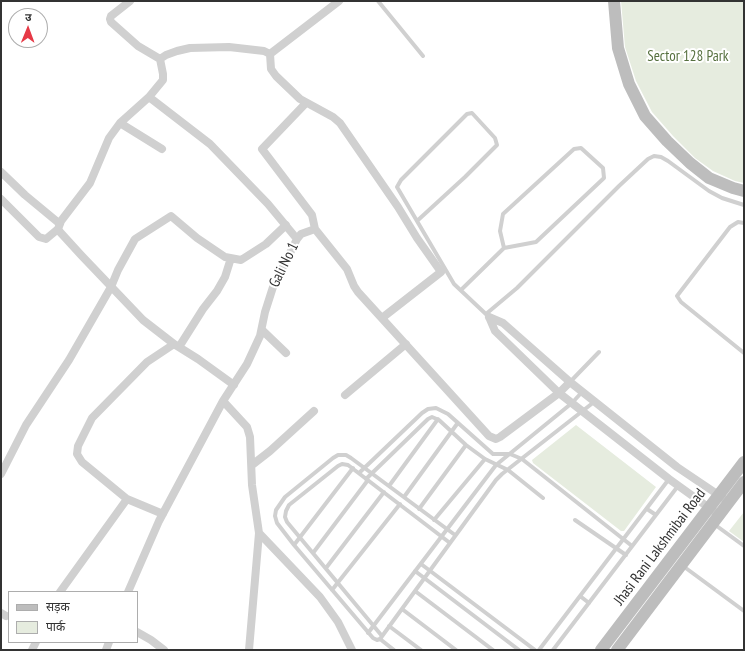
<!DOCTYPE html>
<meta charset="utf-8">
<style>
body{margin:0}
#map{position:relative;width:745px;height:651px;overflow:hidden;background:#fff;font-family:"PT Sans Narrow","Noto Sans Devanagari",sans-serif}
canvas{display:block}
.frame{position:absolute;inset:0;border:2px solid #333;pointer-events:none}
.legend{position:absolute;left:8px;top:591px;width:130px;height:52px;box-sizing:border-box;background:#fff;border:1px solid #adadad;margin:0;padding:5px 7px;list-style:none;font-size:12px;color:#333}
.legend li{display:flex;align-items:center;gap:8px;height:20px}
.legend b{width:20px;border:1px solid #adadad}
.north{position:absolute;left:8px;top:8px;width:40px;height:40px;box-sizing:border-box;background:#fff;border:1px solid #adadad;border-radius:50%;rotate:1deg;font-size:11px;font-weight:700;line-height:16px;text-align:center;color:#333}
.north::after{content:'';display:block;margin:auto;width:14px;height:18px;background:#e63946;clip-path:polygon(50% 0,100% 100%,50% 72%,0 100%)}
</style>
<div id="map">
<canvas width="745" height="651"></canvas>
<div class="frame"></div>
<ul class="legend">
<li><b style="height:5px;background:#bdbdbd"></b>सड़क</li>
<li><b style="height:11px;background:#e6ecdf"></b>पार्क</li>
</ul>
<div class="north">उ</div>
</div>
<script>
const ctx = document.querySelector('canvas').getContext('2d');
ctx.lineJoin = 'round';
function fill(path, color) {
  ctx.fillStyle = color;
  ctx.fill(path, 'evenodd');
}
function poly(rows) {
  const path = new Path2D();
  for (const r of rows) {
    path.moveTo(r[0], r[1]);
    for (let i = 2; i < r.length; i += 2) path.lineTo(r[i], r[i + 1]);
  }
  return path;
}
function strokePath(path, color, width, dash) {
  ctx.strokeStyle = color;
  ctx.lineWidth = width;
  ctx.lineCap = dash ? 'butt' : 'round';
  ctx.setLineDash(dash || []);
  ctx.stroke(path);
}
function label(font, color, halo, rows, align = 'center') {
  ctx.font = font + ' "PT Sans Narrow",sans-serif';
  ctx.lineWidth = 4;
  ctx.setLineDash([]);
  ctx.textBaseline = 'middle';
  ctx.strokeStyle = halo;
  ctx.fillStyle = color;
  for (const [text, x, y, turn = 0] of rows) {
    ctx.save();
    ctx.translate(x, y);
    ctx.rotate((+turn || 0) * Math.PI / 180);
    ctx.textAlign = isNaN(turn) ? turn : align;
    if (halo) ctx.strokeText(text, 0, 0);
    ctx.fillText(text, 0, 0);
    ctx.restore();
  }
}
const green = poly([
 [621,1,744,1,744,183,735,181,713,171,695,158,673,136,652,112,636,81,625,47],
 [576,425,656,487,624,531,621,531,533,463,532,460],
 [744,512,744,542,729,531]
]);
const service = poly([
 [378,1,423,56],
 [417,221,465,177,497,145,495,138,472,113,467,114,401,180,397,187,454,284,489,317],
 [744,223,738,222,730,227,677,296,681,302,744,353],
 [461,290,504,248,500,231,503,214,574,149,581,148,603,168,604,178,536,242,504,248],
 [486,314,517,288,619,186,648,159,654,156,661,157,668,161,709,191,722,198,744,205],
 [570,382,599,352],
 [359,473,422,413,428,409,436,408,448,414,493,454,510,454,522,459,632,546],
 [366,479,428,419,432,417,439,420,466,445,485,459,508,470,543,498],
 [389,486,438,419],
 [404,497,457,424],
 [419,509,466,445],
 [647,509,656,515],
 [434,520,485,459],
 [575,520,626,555],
 [714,524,744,546],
 [455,535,351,458,346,455,338,455,333,458,285,497,276,510,275,516,277,523,294,545,373,638,377,640,380,639,496,480,502,474,594,402],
 [294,545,353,468],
 [313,553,368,480],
 [421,564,535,650],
 [683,566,744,611],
 [326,568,384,492],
 [415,571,519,650],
 [332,590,400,504],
 [415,591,493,650],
 [580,596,589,603],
 [402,609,456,650],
 [389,626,421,650],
 [368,633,496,465,572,403,582,392],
 [382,636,287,522,285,517,286,511,289,505,338,466,342,464,348,465,450,543],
 [380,639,394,650],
 [539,650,669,479],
 [553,650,678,486]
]);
const minor = poly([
 [130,1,111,16,110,19,111,22,138,46,160,59],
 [270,54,271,69,276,76,300,99,333,117,340,123,398,207,417,238,441,272,382,318],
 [270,54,339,1],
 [149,97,210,144,268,204,297,239],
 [306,103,262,149,312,215,315,229,347,269,354,286,358,292,489,436,496,439,500,437,559,393,570,382],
 [120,123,162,149],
 [1,172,25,195,60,224],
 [1,199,39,237,46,239,58,229],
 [489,317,495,331,559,393,669,479,719,515],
 [489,317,503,323,570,382,677,467,723,498],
 [262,330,286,353],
 [179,347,203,309,217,291,225,277,231,258],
 [234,385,198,359,174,344,143,320,81,255,60,232,58,229,61,221,90,183,109,138,120,123,149,97,163,80,163,74,160,59,166,55,177,51,190,48,229,47,264,51,270,54],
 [345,395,406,344],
 [223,401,247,427,250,437,252,485,259,533,320,597,338,622,352,650],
 [252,465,270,451,314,411],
 [1,474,26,425,69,360,111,287,118,270,135,239,171,216,197,238,225,257,241,260,266,244,286,225],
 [127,499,82,462,77,454,78,446,92,418,147,362,174,344],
 [60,592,127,499,163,514],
 [128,592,159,521,223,401,247,364,260,336,265,312,273,287,297,239,301,234,315,229],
 [1,613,6,616],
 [137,632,151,640,164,650],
 [32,650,36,642],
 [106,650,109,642],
 [249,650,259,533]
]);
const secondary = poly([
 [614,1,618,48,629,84,645,116,667,141,690,163,709,178,733,188,744,191],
 [601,650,744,462],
 [617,650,744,482]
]);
const parkNames = [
 ["Sector 128 Park",688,57]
];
const streetNames = [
 ["Gali No 1",284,265,-64],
 ["Jhasi Rani Lakshmibai Road",660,547,-53]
];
fill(green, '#e6ecdf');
strokePath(service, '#d0d0d0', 4);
strokePath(minor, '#d0d0d0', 8);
strokePath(secondary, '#bdbdbd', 12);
label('15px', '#56703f', '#fff', parkNames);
label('15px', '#333', '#fff', streetNames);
</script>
